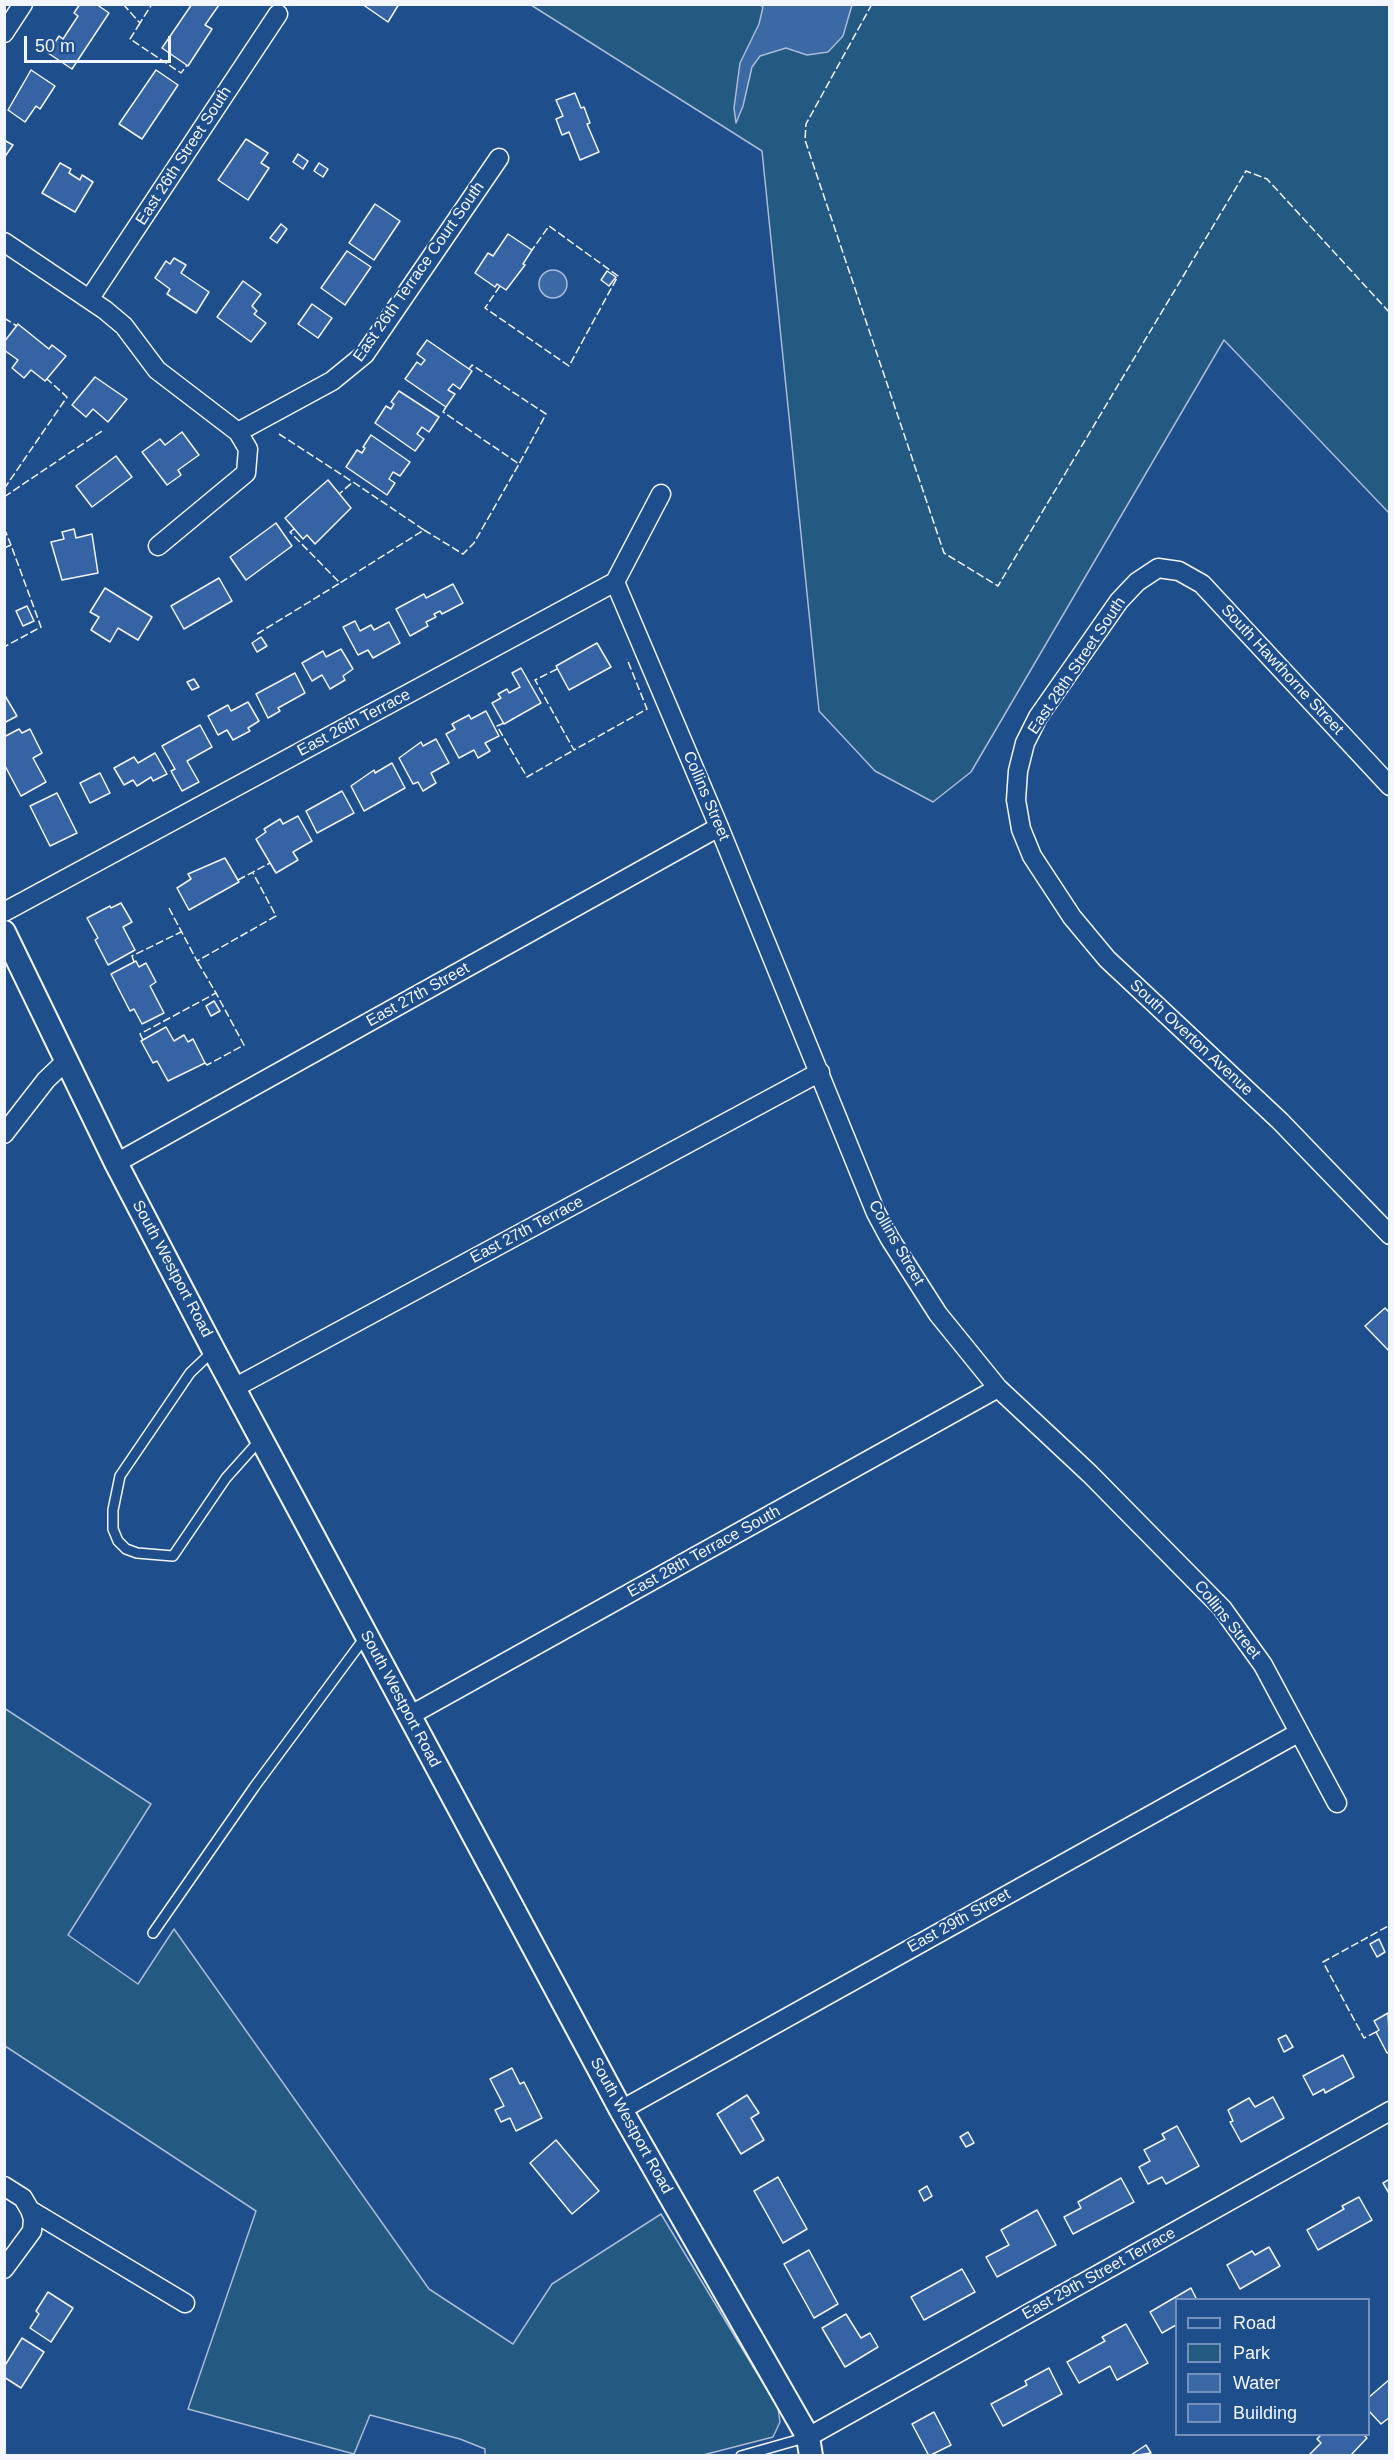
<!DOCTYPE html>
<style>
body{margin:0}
#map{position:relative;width:1394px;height:2460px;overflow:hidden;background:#1f4e8c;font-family:Helvetica,sans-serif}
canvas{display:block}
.frame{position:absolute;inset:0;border:6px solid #f2f6ff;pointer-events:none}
.legend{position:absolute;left:1175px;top:2298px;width:195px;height:138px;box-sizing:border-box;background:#1f4e8c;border:2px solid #7391ba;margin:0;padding:8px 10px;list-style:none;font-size:18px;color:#f2f6ff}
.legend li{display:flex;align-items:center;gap:12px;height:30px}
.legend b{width:30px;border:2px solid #7391ba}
.scale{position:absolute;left:24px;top:36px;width:147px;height:27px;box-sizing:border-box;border:3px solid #f2f6ff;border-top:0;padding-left:8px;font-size:18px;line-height:21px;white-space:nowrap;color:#f2f6ff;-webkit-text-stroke:4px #1f4e8c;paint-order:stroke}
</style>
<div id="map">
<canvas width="1394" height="2460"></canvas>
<div class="frame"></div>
<ul class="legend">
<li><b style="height:8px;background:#1f4e8c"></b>Road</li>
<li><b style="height:16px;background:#245a82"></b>Park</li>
<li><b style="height:16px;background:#3b69a3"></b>Water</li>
<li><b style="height:16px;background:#3563a3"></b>Building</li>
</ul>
<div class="scale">50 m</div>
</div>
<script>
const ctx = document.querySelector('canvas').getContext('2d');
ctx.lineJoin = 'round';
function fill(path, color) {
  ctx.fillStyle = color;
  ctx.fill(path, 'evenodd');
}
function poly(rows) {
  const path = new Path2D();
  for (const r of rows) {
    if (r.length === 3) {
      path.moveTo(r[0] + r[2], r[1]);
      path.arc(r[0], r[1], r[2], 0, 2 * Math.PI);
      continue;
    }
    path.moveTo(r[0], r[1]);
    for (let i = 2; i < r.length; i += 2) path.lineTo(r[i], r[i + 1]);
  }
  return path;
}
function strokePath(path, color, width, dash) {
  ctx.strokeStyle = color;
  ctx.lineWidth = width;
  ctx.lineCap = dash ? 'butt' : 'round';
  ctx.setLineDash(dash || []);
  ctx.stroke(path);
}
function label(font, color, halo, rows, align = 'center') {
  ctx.font = font + ' Helvetica,sans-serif';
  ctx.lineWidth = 4.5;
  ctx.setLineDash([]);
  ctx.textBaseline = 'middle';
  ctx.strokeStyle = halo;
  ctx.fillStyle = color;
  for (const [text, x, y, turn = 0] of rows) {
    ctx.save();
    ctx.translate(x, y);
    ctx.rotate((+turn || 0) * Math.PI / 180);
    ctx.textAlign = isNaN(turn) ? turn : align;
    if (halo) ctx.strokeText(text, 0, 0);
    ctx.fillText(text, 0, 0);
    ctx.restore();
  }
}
const green = poly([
 [531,5,1389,5,1389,513,1224,340,971,772,933,802,875,771,819,711,762,151,531,5],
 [4,1708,151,1804,68,1935,138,1984,174,1929,429,2289,513,2344,552,2284,661,2214,778,2408,780,2422,773,2437,703,2455,485,2455,485,2449,460,2439,370,2415,354,2454,188,2409,256,2211,5,2046,4,1708]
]);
const water = poly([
 [760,5,852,5,843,36,828,52,807,55,786,48,760,56,752,67,743,106,736,123,734,108,740,63,759,24,763,7,760,5],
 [553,284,14]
]);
const building = poly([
 [80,4,96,4,109,13,72,69,48,53,59,36,63,39,78,16,74,13,80,4],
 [192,4,219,5,205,25,212,29,188,66,162,48,192,4],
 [362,4,399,4,388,22,362,4],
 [31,70,55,86,40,109,36,106,25,122,8,110,31,70],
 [156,70,178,85,142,139,119,124,156,70],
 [575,93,581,108,584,107,590,123,587,124,599,152,580,160,569,132,562,135,556,119,563,116,556,100,575,93],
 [246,139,268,153,261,163,269,168,248,200,218,180,246,139],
 [4,140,13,145,4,158,4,140],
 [298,154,308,161,303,169,293,162,298,154],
 [60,163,71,169,69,173,80,180,82,175,93,182,75,212,42,193,60,163],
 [319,163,328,169,323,177,314,171,319,163],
 [375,204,400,221,374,260,349,243,375,204],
 [281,224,287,229,277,243,270,238,281,224],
 [508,234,532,250,523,264,525,265,506,290,497,284,495,287,475,273,488,253,493,256,508,234],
 [347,251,371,267,345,305,321,288,347,251],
 [174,258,186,265,181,273,209,292,196,313,167,294,170,289,155,278,166,261,170,264,174,258],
 [607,271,616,277,609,286,601,280,607,271],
 [243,281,261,294,252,306,257,311,254,314,266,323,251,342,217,317,243,281],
 [312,304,332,318,318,338,298,324,312,304],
 [18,324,49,349,52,345,66,356,45,381,31,370,24,378,12,368,18,360,4,350,4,342,18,324],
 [427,340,472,371,460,389,453,384,448,390,455,394,446,407,405,379,417,362,421,365,425,360,417,354,427,340],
 [95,377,127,399,108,422,93,409,86,417,72,405,95,377],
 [399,391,439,417,429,432,422,427,417,434,424,439,415,451,375,423,386,406,391,409,394,404,391,402,399,391],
 [182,432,199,455,178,470,181,475,167,485,142,452,160,439,165,445,182,432],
 [371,435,410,462,400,476,393,472,389,479,395,483,387,495,346,467,357,450,362,453,365,448,363,447,371,435],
 [116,456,132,477,92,507,76,486,116,456],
 [328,480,351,508,315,544,307,535,303,539,285,518,328,480],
 [276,523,292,546,246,580,230,557,276,523],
 [74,529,76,538,92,534,98,573,62,580,51,542,64,539,62,532,74,529],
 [219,578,232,601,184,629,171,606,219,578],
 [453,584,463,603,442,614,440,611,434,614,436,617,426,622,428,626,410,636,396,609,424,594,426,598,453,584],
 [105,588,152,617,138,640,118,628,110,642,91,630,99,617,90,612,105,588],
 [27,606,34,621,23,626,16,611,27,606],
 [355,621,360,631,371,625,374,630,389,622,400,643,373,658,368,650,358,655,343,627,355,621],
 [261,637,267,646,257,652,252,643,261,637],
 [597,643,611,667,569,690,556,666,597,643],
 [341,649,353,669,343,676,345,680,330,689,322,675,312,681,302,663,323,651,326,657,341,649],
 [521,668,541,703,504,724,492,703,501,698,498,694,507,689,509,693,520,687,512,673,521,668],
 [295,673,305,693,278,708,280,711,268,718,256,694,295,673],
 [194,679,199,687,192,690,187,682,194,679],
 [4,694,17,716,4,723,4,694],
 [248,702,259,721,248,728,250,731,233,740,227,730,218,735,208,716,228,705,231,711,248,702],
 [486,711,499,736,485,743,490,751,478,758,474,750,459,758,446,734,455,729,452,724,469,715,471,719,486,711],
 [200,725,212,747,187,761,199,782,182,791,171,771,175,769,162,746,200,725],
 [19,729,22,733,30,729,42,753,33,758,46,782,21,796,4,764,4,737,19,729],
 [436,739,449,763,431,773,436,783,423,791,418,782,413,784,399,758,421,742,423,746,436,739],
 [155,753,167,774,153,781,151,777,137,786,133,780,124,785,114,768,134,757,138,763,155,753],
 [392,763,405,788,364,811,351,786,374,770,375,773,392,763],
 [100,773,110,793,90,803,80,783,100,773],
 [342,791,354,813,317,833,306,811,342,791],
 [57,793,77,833,50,846,30,806,57,793],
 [298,816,312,841,293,852,298,860,276,873,256,839,266,832,264,829,280,819,283,824,298,816],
 [225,858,239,882,189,910,177,888,191,879,188,874,225,858],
 [121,903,132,922,123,927,135,950,108,965,95,940,98,938,87,918,110,906,111,908,121,903],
 [136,961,139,967,146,963,156,982,150,986,164,1013,142,1024,134,1009,130,1011,111,974,136,961],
 [214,1001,220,1011,211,1016,206,1006,214,1001],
 [166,1027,174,1041,184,1035,188,1042,193,1039,205,1063,168,1081,157,1061,153,1063,141,1041,166,1027],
 [1385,1308,1390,1313,1390,1352,1365,1326,1385,1308],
 [1379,1939,1385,1952,1377,1957,1370,1944,1379,1939],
 [1388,2013,1390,2052,1387,2053,1376,2032,1379,2030,1374,2021,1388,2013],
 [1286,2035,1293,2047,1284,2052,1278,2039,1286,2035],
 [1343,2055,1354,2077,1325,2093,1324,2089,1313,2095,1303,2076,1343,2055],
 [512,2068,520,2084,524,2082,542,2118,516,2131,510,2118,501,2122,495,2110,504,2106,490,2079,512,2068],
 [747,2095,759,2113,751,2118,764,2140,741,2154,717,2114,747,2095],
 [1273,2097,1284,2118,1241,2142,1230,2122,1233,2121,1228,2110,1249,2098,1255,2107,1273,2097],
 [1177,2126,1199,2166,1166,2184,1162,2177,1148,2184,1139,2167,1150,2161,1144,2150,1165,2139,1162,2134,1177,2126],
 [968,2132,974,2143,966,2147,960,2137,968,2132],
 [556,2140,599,2191,572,2214,530,2163,556,2140],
 [778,2177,807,2229,783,2243,754,2191,778,2177],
 [1121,2178,1134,2202,1073,2234,1064,2217,1081,2208,1078,2202,1121,2178],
 [1390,2179,1390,2195,1383,2183,1390,2179],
 [927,2186,932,2196,924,2201,919,2191,927,2186],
 [1359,2197,1372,2220,1318,2250,1307,2230,1344,2209,1342,2206,1359,2197],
 [1037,2210,1056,2245,997,2277,986,2257,1009,2245,1001,2230,1037,2210],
 [1269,2247,1280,2266,1240,2289,1227,2265,1252,2251,1255,2255,1269,2247],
 [809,2250,838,2304,814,2318,784,2264,809,2250],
 [962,2269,975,2292,924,2320,911,2297,962,2269],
 [1191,2288,1197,2300,1176,2300,1176,2325,1162,2333,1150,2312,1191,2288],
 [48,2292,73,2308,51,2342,30,2328,39,2314,36,2311,48,2292],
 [846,2314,861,2338,870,2333,878,2347,845,2367,822,2328,846,2314],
 [1126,2324,1148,2363,1117,2380,1110,2366,1079,2383,1067,2362,1105,2341,1102,2337,1126,2324],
 [22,2338,44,2352,21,2388,4,2377,4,2367,22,2338],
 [1049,2368,1062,2394,1003,2426,991,2404,1027,2385,1025,2381,1049,2368],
 [1390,2379,1390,2417,1381,2424,1368,2410,1368,2398,1390,2379],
 [934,2412,951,2445,929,2456,912,2424,934,2412],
 [1322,2434,1363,2434,1367,2438,1350,2456,1311,2456,1310,2454,1321,2443,1317,2439,1322,2434],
 [1146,2445,1151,2453,1131,2456,1131,2455,1146,2445]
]);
const service = poly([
 [213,1351,190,1373,120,1476,113,1510,113,1529,118,1541,126,1549,137,1553,173,1556,226,1478,260,1440],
 [153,1933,255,1786,366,1636],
 [741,2456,808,2437]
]);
const minor = poly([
 [4,33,23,4],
 [4,242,105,310,124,326,157,370,238,432,248,449,246,473,158,546],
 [90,298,278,14],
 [238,432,332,381,365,354,499,158],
 [615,582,719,827,876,1213,890,1239,938,1314,998,1388,1090,1474,1222,1608,1263,1665,1337,1803],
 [1390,786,1202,584,1179,571,1158,568,1137,582,1119,601,1038,717,1025,743,1018,771,1016,800,1021,829,1032,856,1072,917,1107,959,1280,1121,1390,1235],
 [4,912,615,582,661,494],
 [4,1134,46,1080,67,1060],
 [116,1163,719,827],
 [234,1388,820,1072],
 [409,1716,998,1388],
 [621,2110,1298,1733],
 [4,2186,23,2198,30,2210,185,2303],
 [4,2269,32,2231,33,2219,30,2210],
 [808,2437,1390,2111]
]);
const tertiary = poly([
 [4,932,116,1163,214,1351,621,2110,808,2437,811,2456]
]);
const fence = poly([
 [123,4,140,23,152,4],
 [872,4,806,124,805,140,944,553,998,586,1246,171,1267,179,1390,313],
 [140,23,130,39,181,73,187,65],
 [500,286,485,308,569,366,618,276,549,226,532,250],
 [4,318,17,326],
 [446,407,443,412,519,464,546,414,472,365,469,369],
 [279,434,353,482],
 [4,489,67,397,47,379],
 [4,497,102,431],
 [4,528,11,545],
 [294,529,290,532,340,583,424,530,353,482,339,494],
 [424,530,463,554,474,543,519,464],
 [4,548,11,545,41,627,4,647],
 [257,634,340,583],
 [557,669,535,680,574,750,647,709,627,659],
 [504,723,497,726,527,777,574,750],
 [238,880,270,863],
 [169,908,197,961,276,916,253,873],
 [134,962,132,956,181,932],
 [143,1040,140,1034,216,993,197,961],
 [205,1063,207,1065,244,1045,216,993],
 [1376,2032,1364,2038,1323,1962,1390,1925]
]);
const streetNames = [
 ["East 26th Street South",184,156,-57],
 ["East 26th Terrace Court South",419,272,-55],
 ["East 28th Street South",1077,666,-56],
 ["South Hawthorne Street",1282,670,47],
 ["East 26th Terrace",354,723,-28],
 ["Collins Street",706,796,67],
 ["East 27th Street",418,995,-29],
 ["South Overton Avenue",1191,1038,43],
 ["East 27th Terrace",527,1230,-28],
 ["Collins Street",896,1243,60],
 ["South Westport Road",172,1269,62],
 ["East 28th Terrace South",704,1552,-29],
 ["Collins Street",1227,1620,51],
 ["South Westport Road",400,1699,62],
 ["East 29th Street",959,1921,-29],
 ["South Westport Road",631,2126,61],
 ["East 29th Street Terrace",1099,2274,-29]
];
fill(green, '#245a82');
strokePath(green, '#a8bbd7', 1.5);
fill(water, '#3b69a3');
strokePath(water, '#a8bbd7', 1.5);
fill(building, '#3563a3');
strokePath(building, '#f2f6ff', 1.5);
strokePath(service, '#f2f6ff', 12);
strokePath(minor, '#f2f6ff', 21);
strokePath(tertiary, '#f2f6ff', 26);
strokePath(service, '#1f4e8c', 9);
strokePath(minor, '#1f4e8c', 18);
strokePath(tertiary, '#1f4e8c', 22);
strokePath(fence, '#f2f6ff', 1.5, [8, 3]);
label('16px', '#f2f6ff', '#1f4e8c', streetNames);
</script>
